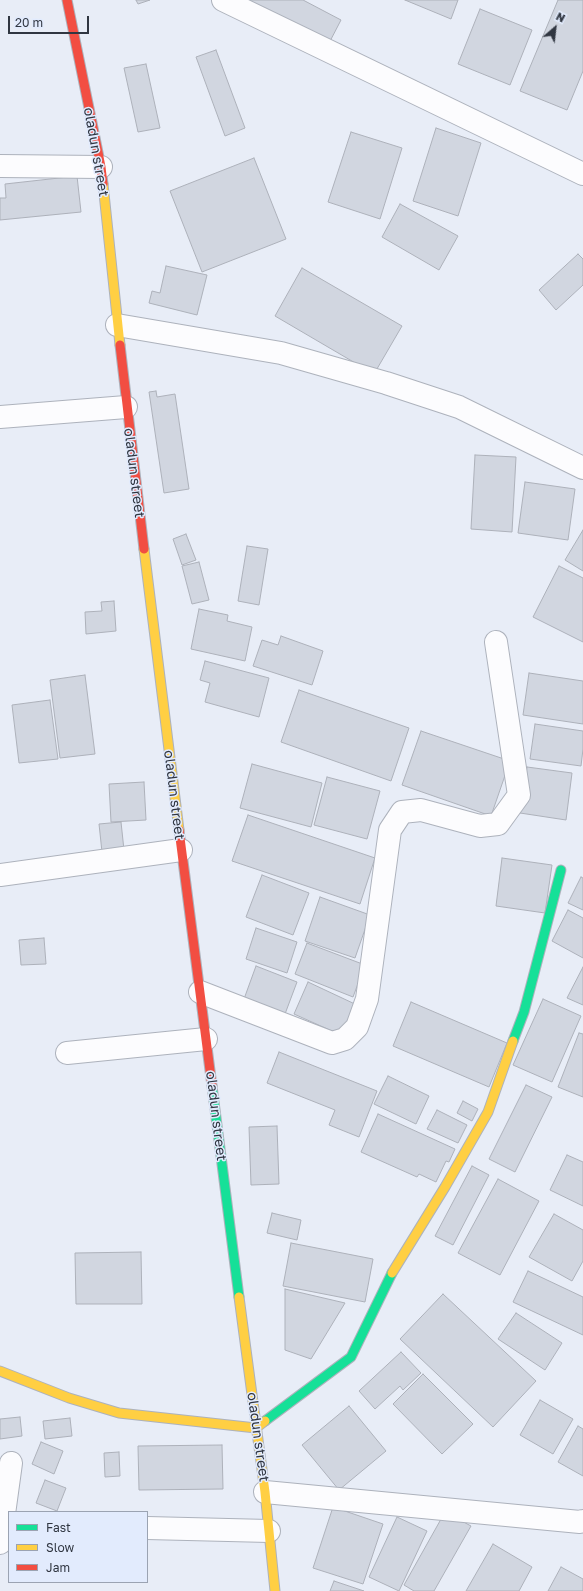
<!DOCTYPE html>
<style>
body{margin:0}
#map{position:relative;width:583px;height:1591px;overflow:hidden;background:#e8edf7;font-family:"Golos Text",sans-serif}
canvas{display:block}
.legend{position:absolute;left:8px;top:1511px;width:140px;height:72px;box-sizing:border-box;background:#e2ebfd;border:1px solid #9ba3b2;margin:0;padding:5px 7px;list-style:none;font-size:12px;color:#303641}
.legend li{display:flex;align-items:center;gap:8px;height:20px}
.legend b{width:20px;border:1px solid #9ba3b2}
.north{position:absolute;left:535px;top:8px;width:40px;height:40px;-webkit-text-stroke:3px #e2ebfd;paint-order:stroke;rotate:28deg;font-size:11px;font-weight:700;line-height:16px;text-align:center;color:#303641}
.north::after{content:'';display:block;margin:auto;width:14px;height:18px;background:#303641;clip-path:polygon(50% 0,100% 100%,50% 72%,0 100%)}
.scale{position:absolute;left:8px;top:16px;width:81px;height:18px;box-sizing:border-box;border:2px solid #303641;border-top:0;padding-left:5px;font-size:12px;line-height:14px;white-space:nowrap;color:#303641;-webkit-text-stroke:3px #e2ebfd;paint-order:stroke}
</style>
<div id="map">
<canvas width="583" height="1591"></canvas>
<ul class="legend">
<li><b style="height:5px;background:#16e098"></b>Fast</li>
<li><b style="height:5px;background:#ffcf43"></b>Slow</li>
<li><b style="height:5px;background:#f24e42"></b>Jam</li>
</ul>
<div class="north">N</div>
<div class="scale">20 m</div>
</div>
<script>
const ctx = document.querySelector('canvas').getContext('2d');
ctx.lineJoin = 'round';
function fill(path, color) {
  ctx.fillStyle = color;
  ctx.fill(path, 'evenodd');
}
function poly(rows) {
  const path = new Path2D();
  for (const r of rows) {
    path.moveTo(r[0], r[1]);
    for (let i = 2; i < r.length; i += 2) path.lineTo(r[i], r[i + 1]);
  }
  return path;
}
function strokePath(path, color, width, dash) {
  ctx.strokeStyle = color;
  ctx.lineWidth = width;
  ctx.lineCap = dash ? 'butt' : 'round';
  ctx.setLineDash(dash || []);
  ctx.stroke(path);
}
function label(font, color, halo, rows, align = 'center') {
  ctx.font = font + ' "Golos Text",sans-serif';
  ctx.lineWidth = 3;
  ctx.setLineDash([]);
  ctx.textBaseline = 'middle';
  ctx.strokeStyle = halo;
  ctx.fillStyle = color;
  for (const [text, x, y, turn = 0] of rows) {
    ctx.save();
    ctx.translate(x, y);
    ctx.rotate((+turn || 0) * Math.PI / 180);
    ctx.textAlign = isNaN(turn) ? turn : align;
    if (halo) ctx.strokeText(text, 0, 0);
    ctx.fillText(text, 0, 0);
    ctx.restore();
  }
}
const building = poly([
 [136,0,150,0,138,4,136,0],
 [237,0,303,0,341,20,327,47,237,0],
 [405,0,458,0,451,19,405,0],
 [558,0,583,0,583,71,567,110,520,91,558,0],
 [480,9,532,30,510,85,458,64,480,9],
 [216,50,245,128,225,136,196,57,216,50],
 [146,64,160,128,138,132,124,68,146,64],
 [436,128,481,143,458,216,413,201,436,128],
 [351,132,402,148,380,219,328,202,351,132],
 [254,158,286,239,202,272,170,191,254,158],
 [77,176,81,212,0,220,0,198,6,198,5,184,77,176],
 [400,204,458,236,439,270,382,237,400,204],
 [578,254,583,259,583,285,556,310,539,290,578,254],
 [166,266,207,275,197,315,149,303,152,291,160,293,166,266],
 [302,268,402,326,374,374,275,316,302,268],
 [156,391,157,397,175,394,189,489,164,493,149,392,156,391],
 [475,455,516,457,512,532,471,529,475,455],
 [525,482,575,489,568,540,518,533,525,482],
 [583,530,583,571,565,560,583,530],
 [186,534,196,560,182,565,173,539,186,534],
 [247,546,268,549,259,605,238,601,247,546],
 [199,562,209,600,192,604,182,566,199,562],
 [559,566,583,578,583,642,533,617,559,566],
 [114,601,116,631,86,634,85,612,102,611,101,602,114,601],
 [199,609,228,615,227,621,252,627,245,661,191,649,199,609],
 [281,636,323,651,312,685,253,666,262,640,278,645,281,636],
 [205,661,269,678,259,717,205,702,210,683,200,680,205,661],
 [529,673,583,681,583,724,523,715,529,673],
 [85,675,95,754,60,758,50,680,85,675],
 [299,690,409,728,391,781,281,742,299,690],
 [50,700,58,759,19,763,12,705,50,700],
 [535,724,583,731,583,749,581,766,530,759,535,724],
 [421,731,510,761,491,816,402,785,421,731],
 [252,764,322,783,311,827,240,808,252,764],
 [527,767,572,773,566,820,520,813,527,767],
 [327,777,380,791,367,839,314,825,327,777],
 [144,782,146,820,111,822,109,784,144,782],
 [248,815,375,858,360,904,232,861,248,815],
 [121,822,124,850,102,852,99,824,121,822],
 [502,858,552,865,545,913,496,906,502,858],
 [262,875,309,893,293,935,246,917,262,875],
 [581,877,583,878,583,910,568,903,581,877],
 [320,897,370,915,355,958,305,941,320,897],
 [568,910,583,918,583,958,552,941,568,910],
 [256,928,297,942,287,973,246,959,256,928],
 [44,938,46,964,21,965,19,940,44,938],
 [307,943,365,965,353,997,295,974,307,943],
 [256,966,297,982,285,1014,244,999,256,966],
 [583,967,583,1005,567,998,583,967],
 [308,982,357,1005,343,1036,294,1014,308,982],
 [543,999,581,1016,552,1082,513,1065,543,999],
 [411,1002,507,1043,489,1087,393,1046,411,1002],
 [579,1033,583,1034,583,1097,558,1087,579,1033],
 [279,1052,377,1091,359,1137,329,1125,335,1110,267,1083,279,1052],
 [388,1076,429,1096,416,1124,374,1104,388,1076],
 [526,1085,552,1097,515,1172,489,1159,526,1085],
 [463,1101,478,1109,472,1121,457,1113,463,1101],
 [437,1110,467,1125,458,1143,427,1129,437,1110],
 [378,1114,455,1149,449,1162,446,1161,436,1182,419,1174,417,1177,361,1152,378,1114],
 [277,1126,279,1184,251,1185,249,1127,277,1126],
 [567,1155,583,1162,583,1206,550,1190,567,1155],
 [472,1166,489,1175,453,1245,435,1236,472,1166],
 [498,1179,539,1201,500,1275,458,1253,498,1179],
 [272,1213,301,1220,297,1240,267,1233,272,1213],
 [554,1214,583,1230,583,1261,572,1281,529,1257,554,1214],
 [291,1243,373,1259,365,1302,283,1286,291,1243],
 [141,1252,142,1304,76,1304,75,1253,141,1252],
 [528,1271,583,1297,583,1335,513,1302,528,1271],
 [285,1289,345,1303,311,1359,285,1350,285,1289],
 [443,1294,536,1381,493,1427,400,1339,443,1294],
 [516,1313,562,1343,545,1370,498,1339,516,1313],
 [401,1352,421,1373,403,1390,400,1386,375,1409,359,1391,401,1352],
 [423,1374,473,1424,442,1454,393,1404,423,1374],
 [540,1400,573,1419,553,1454,520,1435,540,1400],
 [349,1406,386,1451,339,1490,302,1445,349,1406],
 [20,1417,22,1436,0,1439,0,1419,20,1417],
 [70,1418,72,1436,45,1439,43,1421,70,1418],
 [578,1426,583,1429,583,1476,558,1462,578,1426],
 [41,1442,63,1451,54,1474,32,1464,41,1442],
 [222,1445,223,1489,139,1490,138,1446,222,1445],
 [119,1452,120,1476,105,1477,104,1453,119,1452],
 [45,1480,66,1488,57,1511,36,1503,45,1480],
 [333,1507,383,1524,363,1584,313,1568,333,1507],
 [445,1512,471,1526,434,1591,414,1591,404,1585,445,1512],
 [397,1517,427,1531,399,1591,369,1577,397,1517],
 [493,1544,532,1567,519,1591,466,1591,493,1544],
 [561,1567,583,1579,583,1591,548,1591,561,1567],
 [334,1581,364,1591,330,1591,334,1581]
]);
const street = poly([
 [223,0,583,174],
 [0,166,101,167],
 [117,325,281,353,386,383,459,407,583,468],
 [0,417,126,407],
 [0,875,181,850],
 [200,992,332,1043,345,1039,357,1027,367,999,390,830,402,812,421,810,480,826,498,824,519,795,496,642],
 [67,1053,206,1039],
 [265,1492,580,1522,583,1521],
 [147,1528,269,1531],
 [0,1543,11,1463]
]);
const fast = poly([
 [513,1041,524,1012,561,870],
 [212,1086,239,1297],
 [265,1421,351,1357,392,1273]
]);
const slow = poly([
 [103,184,120,345],
 [144,549,179,830],
 [392,1273,445,1187,488,1112,513,1041],
 [239,1297,265,1492,275,1591],
 [0,1371,69,1398,119,1413,256,1428,265,1421]
]);
const jam = poly([
 [67,0,101,167,103,184],
 [120,345,144,549],
 [179,830,212,1086]
]);
const streetNames = [
 ["oladun street",96,152,80],
 ["oladun street",134,473,83],
 ["oladun street",174,795,83],
 ["oladun street",216,1116,83],
 ["oladun street",258,1437,82]
];
fill(building, '#d1d6e0');
strokePath(building, '#adb1ba', 1);
strokePath(street, '#adb2bc', 24);
strokePath(fast, '#adb2bc', 11);
strokePath(slow, '#adb2bc', 11);
strokePath(jam, '#adb2bc', 11);
strokePath(street, '#fcfcfe', 22);
strokePath(fast, '#16e098', 9);
strokePath(slow, '#ffcf43', 9);
strokePath(jam, '#f24e42', 9);
label('14px', '#303641', '#e2ebfd', streetNames);
</script>
